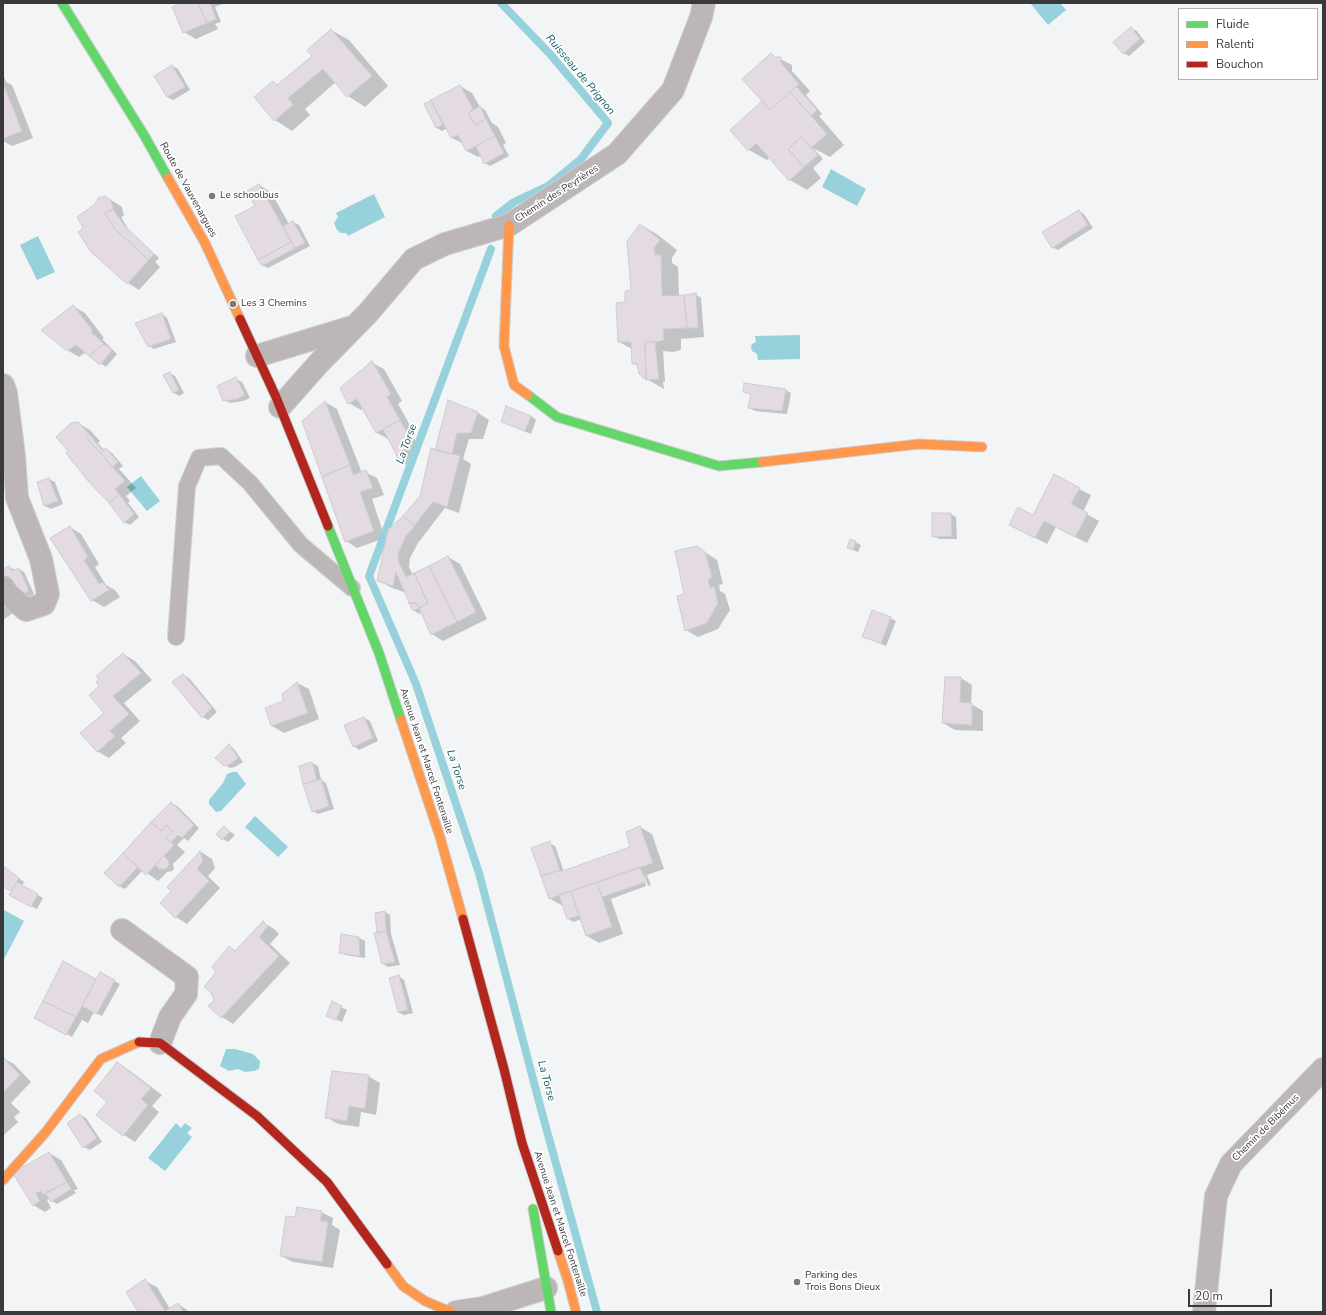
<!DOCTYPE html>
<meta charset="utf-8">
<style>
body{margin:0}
#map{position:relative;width:1326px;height:1315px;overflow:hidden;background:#f2f4f6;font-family:"Nunito Sans",sans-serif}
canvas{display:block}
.frame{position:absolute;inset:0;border:4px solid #39393b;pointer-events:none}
.legend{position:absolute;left:1178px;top:8px;width:140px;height:72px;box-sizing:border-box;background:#fff;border:1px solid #b0b0b1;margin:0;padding:5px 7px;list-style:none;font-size:12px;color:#39393b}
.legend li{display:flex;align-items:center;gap:8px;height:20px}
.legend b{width:20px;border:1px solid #b0b0b1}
.scale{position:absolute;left:1188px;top:1289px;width:84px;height:18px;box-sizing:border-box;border:2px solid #39393b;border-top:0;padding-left:5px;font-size:12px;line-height:14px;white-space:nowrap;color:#39393b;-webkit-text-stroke:3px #fff;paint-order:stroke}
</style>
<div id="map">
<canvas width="1326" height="1315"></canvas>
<div class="frame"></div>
<ul class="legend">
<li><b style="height:5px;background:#63d668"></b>Fluide</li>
<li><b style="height:5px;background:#ff974d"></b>Ralenti</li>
<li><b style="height:5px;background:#b3261e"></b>Bouchon</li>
</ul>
<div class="scale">20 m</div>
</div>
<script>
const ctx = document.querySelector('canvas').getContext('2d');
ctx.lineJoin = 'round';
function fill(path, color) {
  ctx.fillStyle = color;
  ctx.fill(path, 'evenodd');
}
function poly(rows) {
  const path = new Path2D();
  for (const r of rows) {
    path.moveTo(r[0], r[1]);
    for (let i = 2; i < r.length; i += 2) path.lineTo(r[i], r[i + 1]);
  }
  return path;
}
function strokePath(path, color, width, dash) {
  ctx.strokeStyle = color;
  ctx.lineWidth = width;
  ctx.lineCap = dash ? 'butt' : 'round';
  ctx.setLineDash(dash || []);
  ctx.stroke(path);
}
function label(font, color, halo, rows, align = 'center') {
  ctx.font = font + ' "Nunito Sans",sans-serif';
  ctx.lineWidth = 3.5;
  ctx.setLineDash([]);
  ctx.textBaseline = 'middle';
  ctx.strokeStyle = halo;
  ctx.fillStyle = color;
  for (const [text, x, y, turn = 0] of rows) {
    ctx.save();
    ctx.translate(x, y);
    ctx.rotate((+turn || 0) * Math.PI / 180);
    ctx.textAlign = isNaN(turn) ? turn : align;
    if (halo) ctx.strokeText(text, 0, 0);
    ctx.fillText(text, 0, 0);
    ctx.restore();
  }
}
const water = poly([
 [1030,3,1060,3,1066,10,1048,25],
 [831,169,866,189,857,206,822,187],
 [374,194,385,217,348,236,346,233,341,233,337,230,334,223,338,217,336,213],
 [38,236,55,272,37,280,20,245],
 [800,335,800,359,758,360,757,354,752,351,751,347,752,344,756,342,755,336],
 [141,476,160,501,147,511,127,487],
 [232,772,237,772,246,784,221,811,216,812,209,804,209,800,223,783,227,774],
 [255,816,288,847,278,857,245,827],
 [4,910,24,921,3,961,3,911],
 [226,1049,235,1049,253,1054,260,1061,259,1069,254,1071,245,1072,238,1069,229,1071,220,1066],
 [176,1123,181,1128,185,1123,192,1128,187,1133,192,1137,165,1171,148,1158]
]);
const shadow = poly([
 [183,3,225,3,215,7,221,22,215,24,218,29,196,39,184,32],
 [1131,28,1137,31,1145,42,1129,56,1123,53],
 [331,30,349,40,388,86,365,107,348,96,336,82,305,109,310,115,292,131,275,120,255,97,273,82,279,85,313,56],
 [772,55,792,65,792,71,810,91,806,95,822,114,819,116,844,145,830,157,813,148,823,159,813,168,821,178,807,190,790,180,770,157,767,160,749,150,763,101],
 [172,66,178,69,190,90,173,100,167,97],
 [3,73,6,82,12,85,33,138,12,146,3,141],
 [460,86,472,93,480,107,485,110,492,123,498,127,506,143,503,145,509,156,490,166,485,163,481,156,478,157,467,151,464,144,452,138,447,128,442,131,437,128,425,104],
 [259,185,271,192,289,224,293,222,299,225,310,246,268,268,262,265,257,206],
 [108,198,122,207,124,216,121,217,129,230,159,258,155,262,160,267,139,290,128,283,91,252,85,229],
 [1079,211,1084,214,1093,228,1058,250,1052,247],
 [641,225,658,235,677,250,672,258,672,263,678,267,679,296,695,294,701,298,704,337,681,339,681,350,673,352,663,351,665,382,663,382,664,389,647,379,639,366,633,363,632,349,619,342,626,303,632,291],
 [73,306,85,313,104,338,102,339,117,354,106,367,86,352,79,357,67,350],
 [162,314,167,318,176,342,154,349,149,346],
 [372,363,384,369,402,401,398,404,411,427,408,428,416,441,406,465,401,462,389,439,388,439,376,432,363,408,361,410,349,403],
 [170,373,175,376,184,393,179,396,173,392],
 [236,379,242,382,250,398,243,401,230,403,224,400],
 [785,390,791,393,787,414,755,411,749,408,752,395,744,392],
 [325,402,337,409,362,473,365,472,377,478,384,495,372,499,385,538,357,548,346,541],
 [478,413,489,420,483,439,469,439,463,459,471,464,459,513,445,508,418,543,410,558,409,567,413,575,448,557,460,564,487,619,443,641,432,634,422,612,419,614,413,610,406,593,390,587,378,580,404,516,421,496,436,451],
 [531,416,536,420,531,434,507,424],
 [78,423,90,430,100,441,98,443,105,451,106,449,112,453,123,466,119,469,136,488,126,496,130,501,128,503,139,517,130,525,124,522],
 [49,479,55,482,63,504,51,509,45,506,39,483],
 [1079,489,1091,495,1083,512,1099,521,1087,543,1056,527,1047,544,1022,531,1033,516],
 [951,514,956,517,957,539,939,539,933,536],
 [70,527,81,534,99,564,95,567,106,585,115,590,120,597,104,607,92,600],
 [855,542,861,545,858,552,848,548],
 [697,547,717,560,723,584,719,585,720,591,725,594,730,610,718,629,698,637,686,630,685,595],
 [9,567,15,570,19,569,24,572,34,594,24,599,3,575,3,570],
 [3,592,16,611,3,620],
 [890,618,896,621,886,646,863,636],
 [123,654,135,661,152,680,124,703,140,721,121,738,126,743,109,758,97,751,105,713,100,686],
 [183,675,189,678,217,712,208,720,203,717],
 [961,678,972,685,971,704,983,711,983,731,955,730,943,723],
 [297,683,309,689,319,719,284,733,272,726,266,708,285,701],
 [364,718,370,721,378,741,359,750,354,746],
 [229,745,234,749,243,762,235,767,230,768,225,765],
 [312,763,318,766,321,780,326,783,334,809,318,814,313,811,300,766],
 [171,803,177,806,199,828,188,841,184,838,177,845,185,852,173,864,174,869,172,871,167,872,158,881,143,870,125,889,119,886],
 [224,827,235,835,228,842,223,839],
 [640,827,652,834,664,869,647,875,651,885,648,886,645,876,643,876,646,886,611,899,623,934,599,943,587,936,581,919,574,922,568,919,563,904,561,905,549,898,549,843,555,846,564,872,632,847],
 [201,852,212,859,215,868,208,876,220,888,187,924,176,917,172,891,168,887],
 [11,872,24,882,22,886,43,898,37,909,11,895,13,891,3,886,3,873],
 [385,912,390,915,391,934,400,965,388,967,383,964,378,934],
 [263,922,274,929,279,934,270,944,290,963,233,1024,222,1017,215,1000,217,972,229,948,236,951],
 [359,938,365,941,365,958,345,955,340,952],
 [64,963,97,980,101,973,120,984,102,1016,94,1012,88,1023,82,1020,72,1037,36,1017],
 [399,976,404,980,413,1013,404,1015,398,1012],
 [333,1003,347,1010,342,1022,333,1018],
 [3,1058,14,1064,31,1082,11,1103,20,1112,14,1117,18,1122,3,1136],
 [118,1063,129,1070,162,1095,152,1106,159,1112,135,1142,124,1135,108,1102],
 [368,1076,380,1083,376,1115,361,1112,359,1127,338,1124,326,1117],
 [80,1115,86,1118,102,1142,90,1150,84,1147],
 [49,1153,61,1160,78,1189,74,1190,76,1193,57,1204,52,1201,50,1198,47,1200,51,1208,45,1212,33,1205,15,1175],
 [321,1212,333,1218,332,1225,340,1230,333,1268,293,1262,281,1256,296,1218],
 [145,1281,157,1287,170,1309,178,1304,190,1312,139,1312]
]);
const stream = poly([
 [496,216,514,202,548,186,581,159,608,123,550,54,501,3],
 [491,249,369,576,416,684,479,873,542,1113,597,1312]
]);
const building = poly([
 [181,3,198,3,207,23,183,33,172,7,181,3],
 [198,3,210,3,216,19,207,23,198,3],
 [1131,27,1140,39,1123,54,1113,42,1131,27],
 [331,29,372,76,347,97,323,69,288,98,293,105,274,121,254,97,273,81,277,85,312,56,307,50,331,29],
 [771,53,775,57,781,57,781,63,799,84,770,110,742,79,771,53],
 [172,65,185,87,167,97,154,76,172,65],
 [3,83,22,131,3,139,3,83],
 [460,85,473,109,468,113,475,125,486,119,495,136,466,151,458,135,451,138,431,100,460,85],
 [796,86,817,110,811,116,790,92,796,86],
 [790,92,827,134,811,148,801,137,788,149,804,167,789,181,756,143,748,151,730,130,762,101,770,110,790,92],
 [431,100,443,125,436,128,424,104,431,100],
 [480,106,486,119,475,125,468,113,480,106],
 [495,136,504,153,484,164,476,146,495,136],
 [801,137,818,155,804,167,788,149,801,137],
 [259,184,291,242,258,260,235,216,255,206,247,191,259,184],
 [105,196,111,200,113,209,105,213,115,229,149,260,127,284,91,252,78,232,83,228,77,217,95,204,98,198,105,196],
 [113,209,124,225,154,254,149,260,115,229,105,213,113,209],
 [1079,210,1088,225,1052,248,1042,232,1079,210],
 [293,221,305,243,295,248,283,226,293,221],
 [640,224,660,240,654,248,655,255,661,255,662,296,684,295,687,328,663,329,664,340,655,342,645,342,646,380,639,374,637,364,632,364,631,342,618,342,616,303,625,302,625,291,631,290,627,241,640,224],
 [291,242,295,248,262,266,258,260,291,242],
 [696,293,698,328,687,328,684,295,696,293],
 [73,305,93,331,91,332,104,344,89,356,76,345,67,351,41,330,73,305],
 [162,313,171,339,148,347,135,323,162,313],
 [645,342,655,342,659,379,646,380,645,342],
 [104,344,112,350,100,365,89,356,104,344],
 [372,361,391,394,387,397,400,420,376,433,357,399,348,404,340,388,372,361],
 [170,372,179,390,173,393,163,375,170,372],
 [236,377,245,395,237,399,223,401,217,386,236,377],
 [744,383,786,389,782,411,748,408,751,394,743,392,744,383],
 [448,400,478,412,471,433,457,433,452,454,435,450,448,400],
 [325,401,350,465,322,477,302,421,325,401],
 [506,406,531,416,525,431,501,422,506,406],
 [400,420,410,438,400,462,383,429,400,420],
 [78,422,89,434,86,437,125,481,115,489,119,494,109,503,88,481,66,453,68,451,56,437,71,423,78,422],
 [89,434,103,451,106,448,118,462,113,467,86,437,89,434],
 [431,448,460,456,447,507,433,502,414,526,403,516,420,496,431,448],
 [350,465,353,475,366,470,373,488,360,492,374,531,345,542,322,477,350,465],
 [1054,474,1080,488,1071,504,1088,513,1075,537,1044,521,1035,538,1009,525,1018,507,1033,515,1054,474],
 [49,478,58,501,44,506,37,482,49,478],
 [119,494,134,514,124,523,109,503,119,494],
 [932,513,951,513,952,536,932,537,932,513],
 [403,516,415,526,406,536,399,551,398,560,406,577,414,573,428,603,419,608,416,603,409,603,396,572,393,586,377,581,388,530,403,516],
 [70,526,88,557,84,560,99,584,103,582,109,590,91,601,50,538,70,526],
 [850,539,856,541,853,550,847,548,850,539],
 [697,546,705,552,712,577,708,579,710,588,714,586,718,603,707,623,685,631,677,596,684,594,675,551,697,546],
 [448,556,476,612,457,622,429,566,448,556],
 [9,566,12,571,19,568,29,591,18,597,3,576,3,569,9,566],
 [429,566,457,622,431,635,419,608,428,603,414,573,429,566],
 [409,603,416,603,419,608,413,611,409,603],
 [872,610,891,617,881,643,862,637,872,610],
 [123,653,141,673,113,696,129,714,110,731,115,736,97,752,80,733,104,713,89,695,99,686,96,682,99,679,96,676,123,653],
 [183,674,212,708,202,718,172,682,183,674],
 [945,677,961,677,960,702,972,703,972,725,942,723,945,677],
 [297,682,308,713,271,726,265,708,283,701,282,694,297,682],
 [364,717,373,738,353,747,344,725,364,717],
 [229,744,238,758,229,765,224,766,215,758,229,744],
 [312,762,317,780,303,784,299,766,312,762],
 [321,779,329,806,312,812,303,784,321,779],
 [171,802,194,825,182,838,178,835,171,843,166,838,173,831,166,825,161,831,151,822,171,802],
 [151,822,161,831,166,825,173,831,166,838,174,845,146,875,123,853,151,822],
 [224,826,230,832,222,840,216,834,224,826],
 [640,826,653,863,549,899,541,876,560,870,560,872,630,847,626,832,640,826],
 [550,841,560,870,541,876,531,848,550,841],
 [200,851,203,861,197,869,209,881,175,918,160,903,171,891,167,887,200,851],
 [123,853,138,867,119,887,104,873,123,853],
 [164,856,168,860,169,865,166,869,159,869,155,865,164,856],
 [5,867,19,878,11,891,3,887,3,871,5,867],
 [640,867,646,882,602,897,597,882,640,867],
 [17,882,38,894,31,907,9,895,17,882],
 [597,882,612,927,586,936,571,891,597,882],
 [571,891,579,916,567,919,559,895,571,891],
 [385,911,386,931,377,933,375,913,385,911],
 [263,921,268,926,259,937,279,956,221,1018,208,1006,214,1000,210,991,204,987,216,972,212,967,229,946,235,951,263,921],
 [386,931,395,962,382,964,374,933,386,931],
 [341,934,359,937,360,956,339,953,341,934],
 [63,961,96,979,76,1017,43,1001,63,961],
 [100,972,115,980,97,1014,82,1006,100,972],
 [399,975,408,1010,398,1012,389,978,399,975],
 [43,1001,76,1017,66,1035,34,1018,43,1001],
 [332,1001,342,1006,336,1020,326,1016,332,1001],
 [3,1057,20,1075,3,1093,3,1057],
 [117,1062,151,1088,141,1099,148,1105,123,1136,96,1115,107,1102,94,1091,117,1062],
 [332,1071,369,1075,365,1109,349,1106,347,1121,325,1118,332,1071],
 [80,1114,97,1138,83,1148,67,1123,80,1114],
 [49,1152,67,1182,43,1195,41,1191,36,1193,40,1201,33,1206,14,1175,20,1169,49,1152],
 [67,1182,71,1189,51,1202,45,1193,67,1182],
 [297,1207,322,1211,320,1221,328,1222,322,1262,280,1256,286,1216,295,1217,297,1207],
 [145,1279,165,1311,178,1303,183,1312,138,1312,126,1292,145,1279]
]);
const lane = poly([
 [176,637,187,486,199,458,221,456,250,483,301,545,352,588]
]);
const street = poly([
 [257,356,352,327],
 [3,385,6,393,14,456,17,498,41,559,48,594,44,604,26,610,8,594,3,587],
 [280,407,319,363,368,313,414,259,445,244,509,225,617,154,673,90,701,17,704,3],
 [122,930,187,977,186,994,170,1017,160,1043],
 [456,1312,483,1308,546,1288],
 [1204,1312,1216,1196,1231,1164,1323,1069]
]);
const fast = poly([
 [62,3,144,135,168,178],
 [528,395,557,417,719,466,762,462],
 [328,526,379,653,401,720],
 [533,1209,551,1312]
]);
const slow = poly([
 [168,178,205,243,240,319],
 [509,225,504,346,514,385,528,395],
 [762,462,919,444,982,447],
 [401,720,440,837,463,919],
 [3,1180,45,1133,101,1059,139,1042],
 [558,1251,568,1281,576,1312],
 [387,1264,403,1286,425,1301,451,1312]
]);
const jam = poly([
 [240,319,276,397,328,526],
 [463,919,504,1069,522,1143,558,1251],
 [139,1042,160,1043,257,1116,327,1182,387,1264]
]);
const markers = [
 [212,196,4,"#7a7a7c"],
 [233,304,4,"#7a7a7c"],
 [797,1282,4,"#7a7a7c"]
];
const streetNames = [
 ["Route de Vauvenargues",188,190,61],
 ["Chemin des Peyrières",557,194,-33],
 ["Avenue Jean et Marcel Fontenaille",426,761,72],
 ["Chemin de Bibémus",1266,1128,-45],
 ["Avenue Jean et Marcel Fontenaille",560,1224,72]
];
const poiNames = [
 ["Le schoolbus",220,196],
 ["Les 3 Chemins",241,304],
 ["Parking des",805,1276],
 ["Trois Bons Dieux",805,1288]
];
const waterNames = [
 ["Ruisseau de Prignon",580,75,50],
 ["La Torse",407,444,-70],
 ["La Torse",456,770,72],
 ["La Torse",546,1081,75]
];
fill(water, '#97d1db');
fill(shadow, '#0003');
strokePath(stream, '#97d1db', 8);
fill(building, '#e4dae2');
strokePath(building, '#cdcdce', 1);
strokePath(lane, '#cecfd0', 18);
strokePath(street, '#cecfd0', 24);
strokePath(fast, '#cecfd0', 11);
strokePath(slow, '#cecfd0', 11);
strokePath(jam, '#cecfd0', 11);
strokePath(lane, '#bcb6b7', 16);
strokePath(street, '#bcb6b7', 22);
strokePath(fast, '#63d668', 9);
strokePath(slow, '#ff974d', 9);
strokePath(jam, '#b3261e', 9);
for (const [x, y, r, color] of markers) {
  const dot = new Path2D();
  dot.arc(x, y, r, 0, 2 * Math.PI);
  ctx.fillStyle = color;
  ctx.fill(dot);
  strokePath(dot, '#fff', 1.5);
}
label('10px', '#39393b', '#fff', streetNames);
label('10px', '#39393b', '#fff', poiNames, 'left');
label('italic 11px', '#165b66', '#fff', waterNames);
</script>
